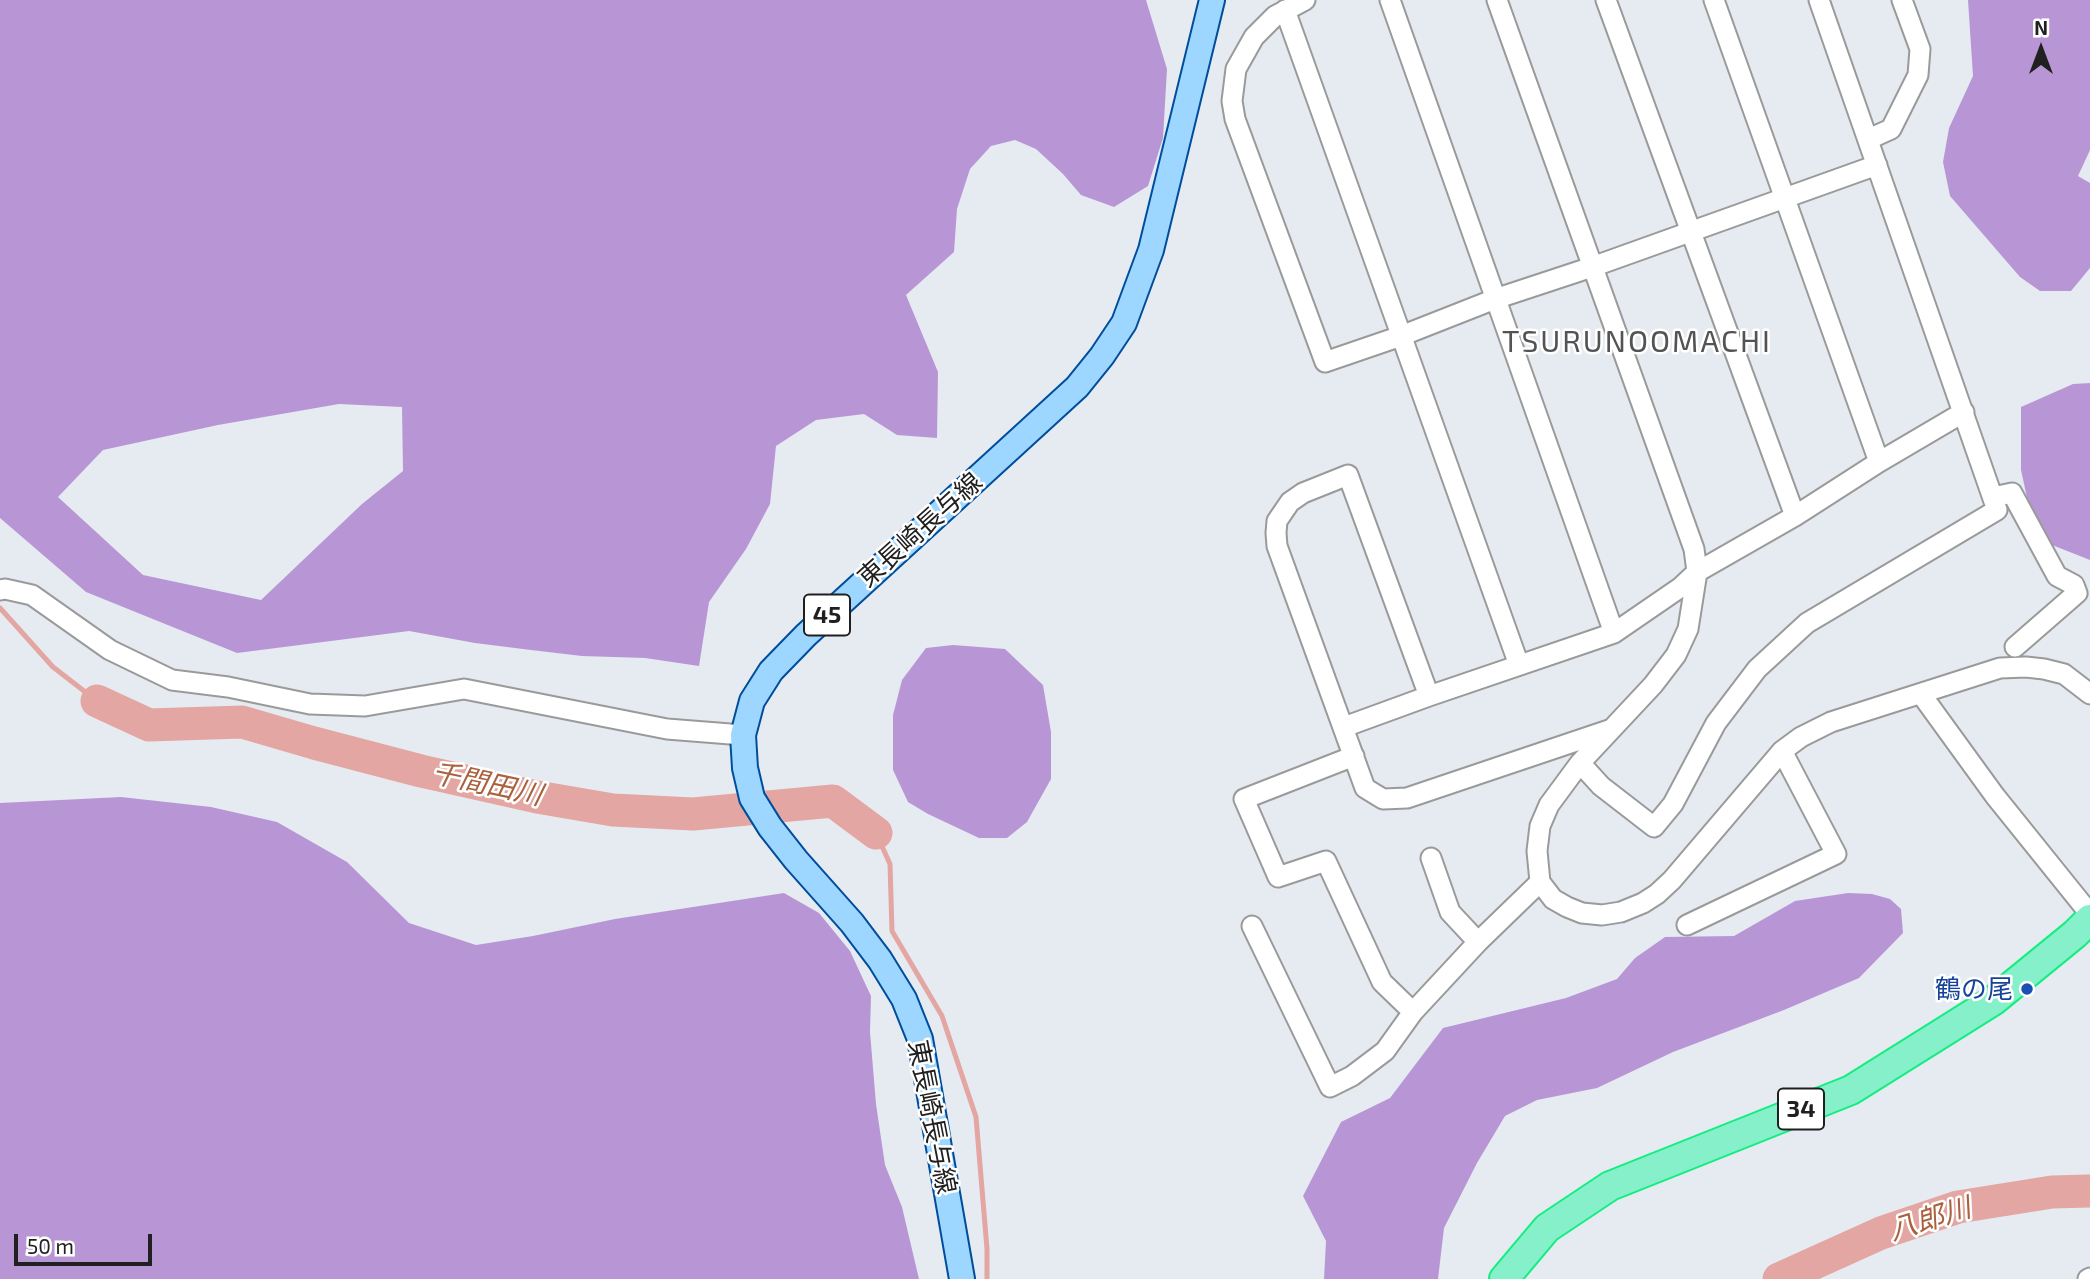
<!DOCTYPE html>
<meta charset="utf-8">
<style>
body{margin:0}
#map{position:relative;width:2090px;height:1279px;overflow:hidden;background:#e6ebf1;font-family:"Exo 2",sans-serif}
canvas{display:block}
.north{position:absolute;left:2006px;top:14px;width:70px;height:70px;-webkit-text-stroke:5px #fff;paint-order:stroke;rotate:0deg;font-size:19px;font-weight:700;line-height:28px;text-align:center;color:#202020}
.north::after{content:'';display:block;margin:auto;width:24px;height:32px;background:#202020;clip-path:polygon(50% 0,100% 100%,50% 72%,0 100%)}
.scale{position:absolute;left:14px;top:1234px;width:138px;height:32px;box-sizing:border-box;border:4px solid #202020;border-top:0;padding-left:9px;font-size:21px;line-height:24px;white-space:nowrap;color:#202020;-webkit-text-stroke:5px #fff;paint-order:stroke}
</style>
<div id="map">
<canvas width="2090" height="1279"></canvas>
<div class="north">N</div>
<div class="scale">50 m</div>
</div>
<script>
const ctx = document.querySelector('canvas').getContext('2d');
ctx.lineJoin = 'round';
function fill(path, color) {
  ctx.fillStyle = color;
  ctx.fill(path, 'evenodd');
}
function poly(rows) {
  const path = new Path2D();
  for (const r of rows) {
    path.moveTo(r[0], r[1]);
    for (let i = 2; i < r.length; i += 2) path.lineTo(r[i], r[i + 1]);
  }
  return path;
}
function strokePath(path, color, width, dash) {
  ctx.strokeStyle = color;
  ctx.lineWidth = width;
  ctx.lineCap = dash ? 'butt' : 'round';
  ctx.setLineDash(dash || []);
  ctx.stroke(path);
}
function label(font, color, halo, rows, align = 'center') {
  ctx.font = font + ' "Exo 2","Noto Sans JP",sans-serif';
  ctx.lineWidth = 5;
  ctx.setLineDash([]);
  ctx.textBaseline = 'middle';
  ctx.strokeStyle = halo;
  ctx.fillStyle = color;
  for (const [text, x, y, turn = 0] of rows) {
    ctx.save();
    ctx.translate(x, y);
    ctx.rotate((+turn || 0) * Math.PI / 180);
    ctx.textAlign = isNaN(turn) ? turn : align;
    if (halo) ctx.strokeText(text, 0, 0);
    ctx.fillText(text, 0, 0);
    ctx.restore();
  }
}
const forest = poly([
 [0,0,1146,0,1167,69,1163,138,1148,186,1114,207,1081,195,1063,174,1036,149,1015,140,991,146,970,169,957,209,954,252,906,295,938,372,937,438,897,435,864,414,816,420,776,446,770,504,746,549,709,602,699,666,645,658,582,656,531,650,475,643,409,631,237,653,86,592,0,518],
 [339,404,402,407,403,471,362,504,261,600,143,575,58,497,103,450,218,425],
 [1968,0,2090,0,2090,150,2078,176,2090,183,2090,268,2071,291,2040,291,2020,277,1950,196,1943,162,1949,128,1973,76],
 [2090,383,2090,560,2052,545,2032,521,2021,470,2021,407,2073,384],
 [953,645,1005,649,1043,685,1051,732,1051,779,1027,822,1007,838,979,838,928,814,908,802,893,770,893,715,902,680,926,648],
 [121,797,211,807,277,822,347,862,409,923,476,945,533,936,615,919,784,893,819,913,850,951,871,996,870,1032,876,1104,885,1165,902,1207,919,1279,0,1279,0,803],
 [1848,893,1872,894,1890,899,1901,909,1903,933,1859,978,1784,1010,1673,1052,1597,1088,1537,1100,1505,1116,1477,1163,1444,1228,1438,1279,1324,1279,1326,1241,1303,1196,1341,1122,1390,1098,1443,1028,1566,998,1617,979,1635,958,1665,937,1734,936,1795,901]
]);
const stream = poly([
 [0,608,53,667,97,701],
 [876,833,890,864,892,931,942,1016,976,1117,987,1249,987,1279]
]);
const river = poly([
 [97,701,149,725,242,722,314,743,421,771,537,797,613,810,693,814,833,801,876,833],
 [1779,1279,1881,1233,1958,1207,2052,1192,2090,1191]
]);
const minor = poly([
 [1305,0,1275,16,1254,37,1236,69,1232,101,1235,119,1325,362,1401,336,1495,299,1592,267,1877,165],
 [1390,0,1614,633],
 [1497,0,1694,549,1697,572,1688,629,1676,655,1653,685,1580,763,1549,805,1540,826,1537,851,1540,882,1553,899,1567,907,1582,913,1602,915,1621,912,1643,903,1657,894,1672,880,1782,751,1801,737,1831,722,2000,668,2026,667,2044,669,2064,674,2090,694],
 [1606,0,1795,516],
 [1714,0,1879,462],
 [1285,10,1519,665],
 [1869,139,1891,129,1918,75,1920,49,1902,0],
 [1993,497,2012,493,2057,576,2074,585,2077,593,2015,647],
 [0,590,5,589,32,595,110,650,172,680,228,687,310,704,365,706,464,689,667,729,743,735],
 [1921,694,1995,796,2090,914],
 [1429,696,1348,475,1303,493,1290,502,1277,521,1276,533,1277,546,1365,788,1383,799,1407,798,1609,730],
 [1344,727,1429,696,1614,633,1681,587,1697,572,1795,516,1879,462,1964,412],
 [1354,756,1244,799,1278,877,1326,861,1382,982,1413,1012],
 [1580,763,1601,786,1654,827,1673,804,1716,723,1757,669,1807,623,1997,510,1819,0],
 [1431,858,1450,912,1478,942],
 [1687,925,1836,854,1782,751],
 [1252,926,1330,1087,1352,1076,1385,1051,1413,1012,1478,942,1540,882],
 [2088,1279,2090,1278]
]);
const major = poly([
 [962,1279,920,1039,904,999,880,960,852,923,796,860,770,827,752,798,745,768,743,735,752,701,771,671,806,635,1077,387,1102,356,1124,323,1151,250,1212,0]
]);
const highway = poly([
 [1504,1279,1547,1228,1610,1186,1851,1090,1993,1001,2075,934,2090,919]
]);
const markers = [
 [2027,989,7,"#1a4fb4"]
];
const shields = [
 [827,615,46],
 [1801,1109,46]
];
const shieldNames = [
 ["45",827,615],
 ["34",1801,1109]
];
const streetNames = [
 ["東長崎長与線",920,530,-42],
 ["東長崎長与線",932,1117,79]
];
const transitNames = [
 ["鶴の尾",2013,989]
];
const waterNames = [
 ["千間田川",487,784,12],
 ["八郎川",1930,1219,-17]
];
const quarterNames = [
 ["TSURUNOOMACHI",1637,342]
];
fill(forest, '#b896d5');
strokePath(stream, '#e3a6a2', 5);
strokePath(river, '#e3a6a2', 33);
strokePath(minor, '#9a9a9a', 23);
strokePath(major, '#004d9c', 28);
strokePath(highway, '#15ed80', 32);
strokePath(minor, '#fff', 19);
strokePath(major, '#9dd7ff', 24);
strokePath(highway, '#86f0cb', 28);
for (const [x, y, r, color] of markers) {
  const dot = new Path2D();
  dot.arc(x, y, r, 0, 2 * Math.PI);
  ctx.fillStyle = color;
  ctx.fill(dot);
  strokePath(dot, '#fff', 2.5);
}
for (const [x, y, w] of shields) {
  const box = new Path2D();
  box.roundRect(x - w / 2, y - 20.5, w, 41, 5);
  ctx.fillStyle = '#fff';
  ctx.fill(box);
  strokePath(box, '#202020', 2);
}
label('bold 24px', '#202020', null, shieldNames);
label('26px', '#202020', '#fff', streetNames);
label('26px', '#164399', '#fff', transitNames, 'right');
label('italic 28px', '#a9623d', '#fff', waterNames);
ctx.letterSpacing = '2px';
label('30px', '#535353', '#fff', quarterNames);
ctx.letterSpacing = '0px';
</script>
